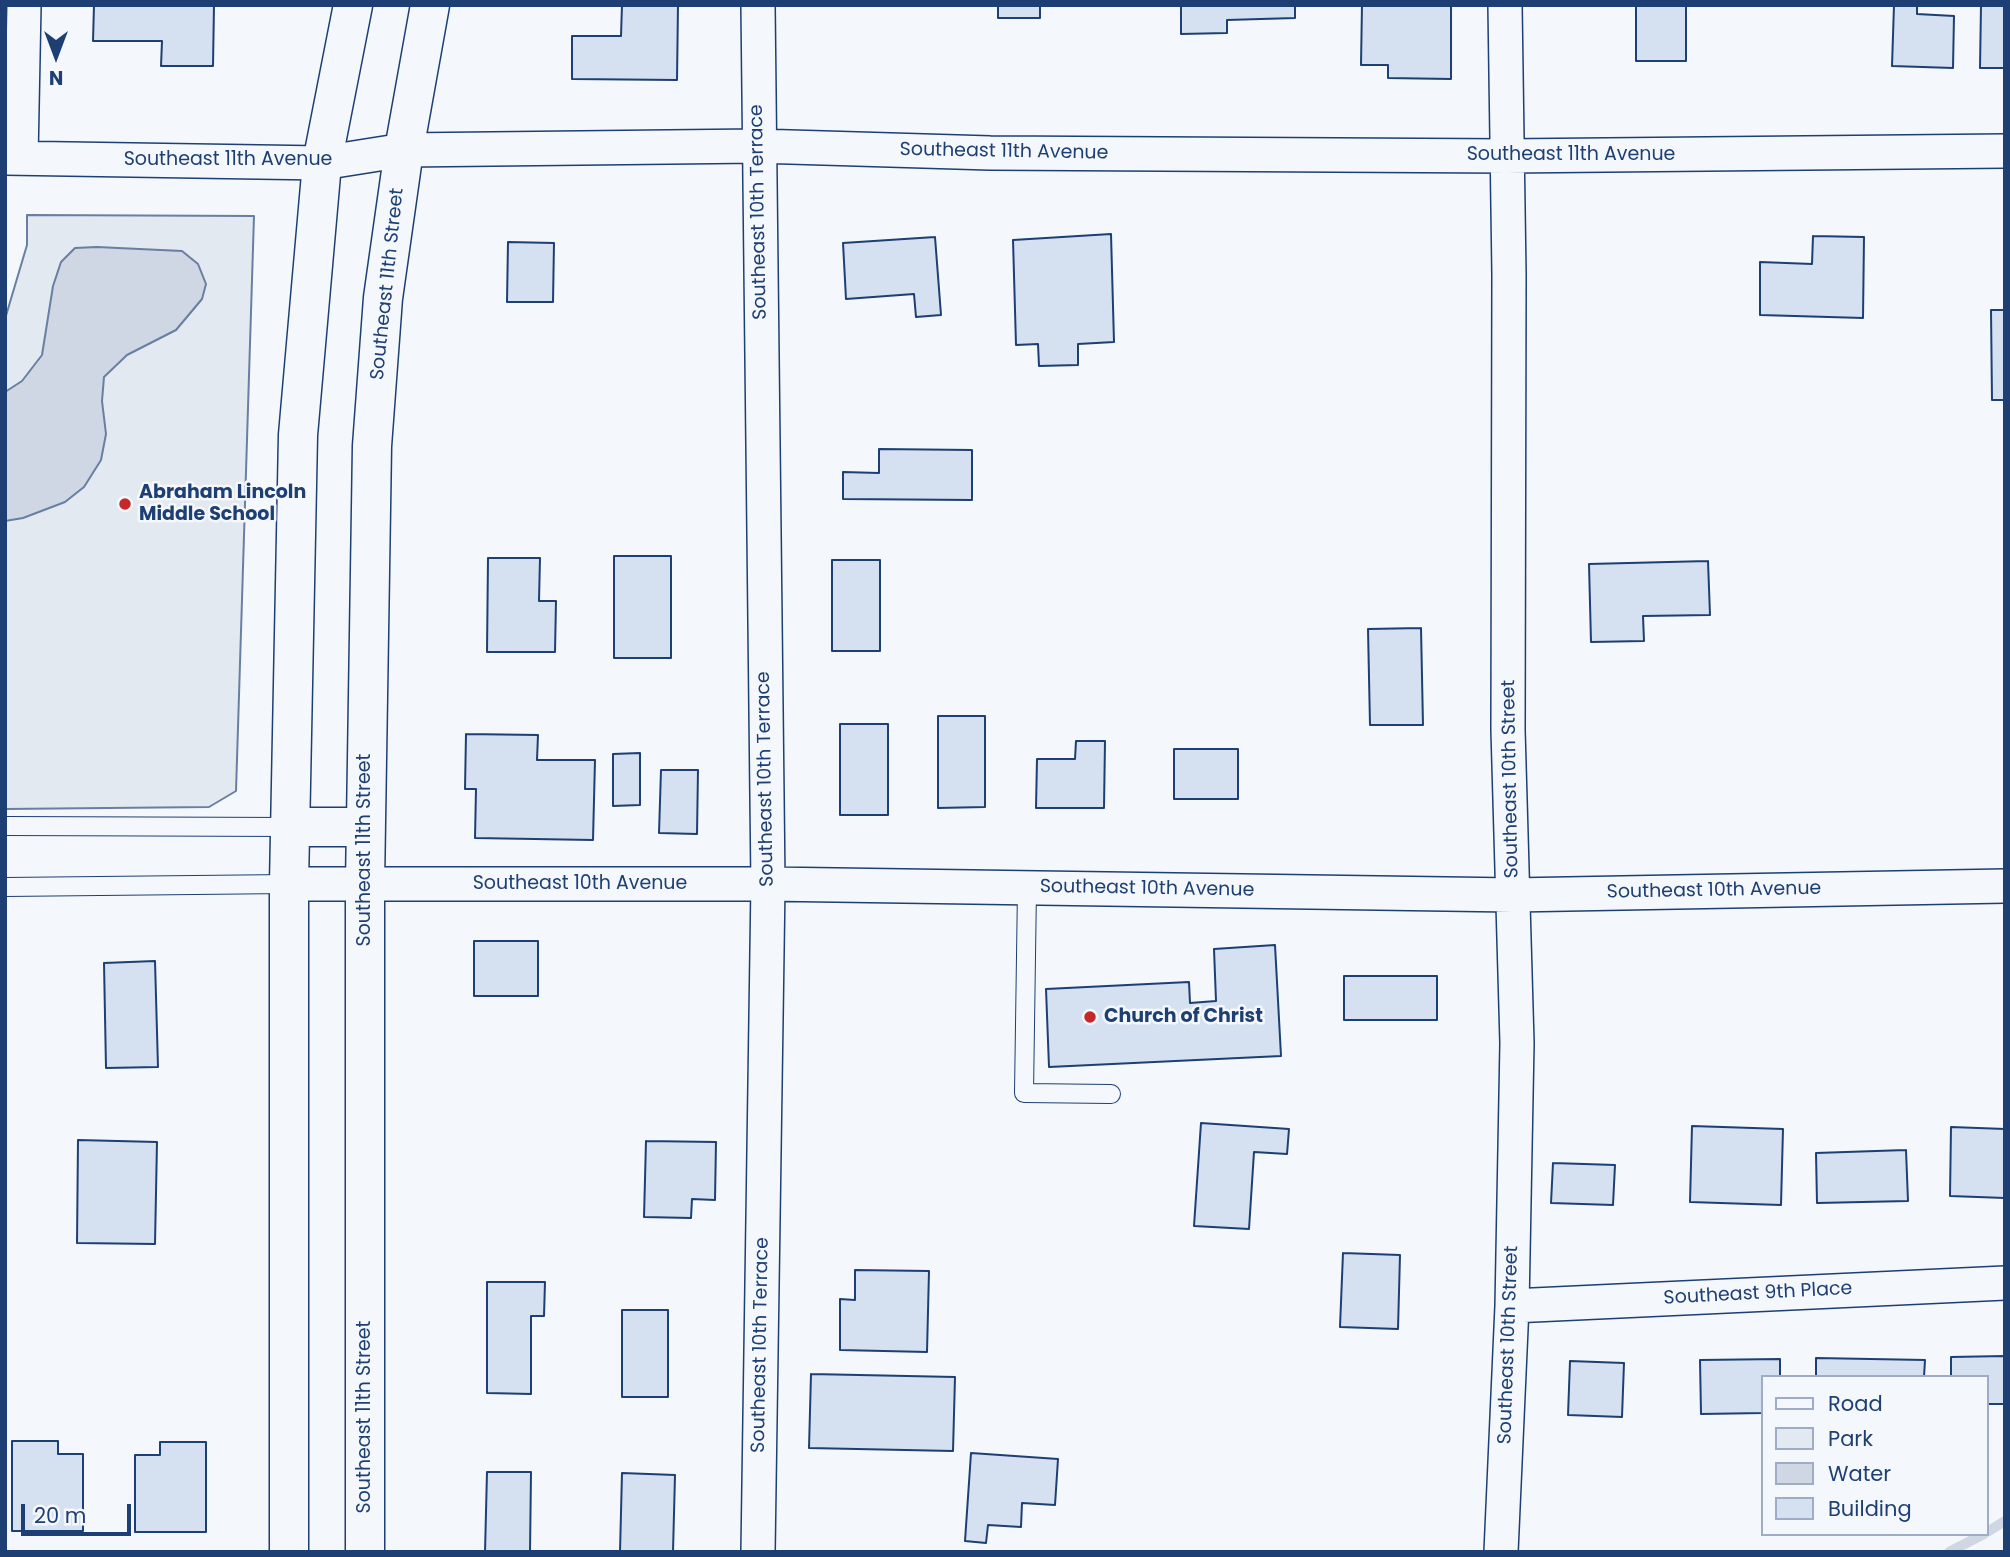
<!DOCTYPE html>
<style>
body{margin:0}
#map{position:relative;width:2010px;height:1557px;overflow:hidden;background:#f4f7fb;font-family:Poppins,sans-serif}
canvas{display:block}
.frame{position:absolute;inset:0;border:7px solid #1d3f73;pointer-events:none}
.legend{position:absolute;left:1761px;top:1375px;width:228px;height:161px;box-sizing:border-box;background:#f4f7fb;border:2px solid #9eadc5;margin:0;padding:9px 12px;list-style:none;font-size:21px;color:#1d3f73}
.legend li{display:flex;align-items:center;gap:14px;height:35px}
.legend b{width:35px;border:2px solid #9eadc5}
.north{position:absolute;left:21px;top:21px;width:70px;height:70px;-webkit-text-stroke:5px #f4f7fb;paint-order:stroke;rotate:180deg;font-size:19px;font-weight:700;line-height:28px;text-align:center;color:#1d3f73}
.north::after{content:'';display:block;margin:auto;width:24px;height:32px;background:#1d3f73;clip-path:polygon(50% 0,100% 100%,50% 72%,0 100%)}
.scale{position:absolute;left:21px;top:1504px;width:110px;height:32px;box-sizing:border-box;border:4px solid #1d3f73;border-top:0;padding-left:9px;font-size:21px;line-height:24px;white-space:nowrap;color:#1d3f73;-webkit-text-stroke:5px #f4f7fb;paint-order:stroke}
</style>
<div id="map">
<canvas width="2010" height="1557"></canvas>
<div class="frame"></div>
<ul class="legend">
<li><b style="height:9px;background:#f4f7fb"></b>Road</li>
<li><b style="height:19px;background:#e3e9f0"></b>Park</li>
<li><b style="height:19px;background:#cfd7e4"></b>Water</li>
<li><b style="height:19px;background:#d5e0f0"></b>Building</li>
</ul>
<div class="north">N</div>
<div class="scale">20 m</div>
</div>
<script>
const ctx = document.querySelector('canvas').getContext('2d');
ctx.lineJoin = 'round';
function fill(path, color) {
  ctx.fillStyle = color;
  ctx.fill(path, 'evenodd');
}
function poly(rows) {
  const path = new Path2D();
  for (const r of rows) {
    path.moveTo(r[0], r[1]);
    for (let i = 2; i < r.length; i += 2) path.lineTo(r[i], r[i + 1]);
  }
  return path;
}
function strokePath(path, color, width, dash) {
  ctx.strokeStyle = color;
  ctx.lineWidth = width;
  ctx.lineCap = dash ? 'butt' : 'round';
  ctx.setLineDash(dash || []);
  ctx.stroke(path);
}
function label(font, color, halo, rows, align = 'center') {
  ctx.font = font + ' Poppins,sans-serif';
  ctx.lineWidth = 5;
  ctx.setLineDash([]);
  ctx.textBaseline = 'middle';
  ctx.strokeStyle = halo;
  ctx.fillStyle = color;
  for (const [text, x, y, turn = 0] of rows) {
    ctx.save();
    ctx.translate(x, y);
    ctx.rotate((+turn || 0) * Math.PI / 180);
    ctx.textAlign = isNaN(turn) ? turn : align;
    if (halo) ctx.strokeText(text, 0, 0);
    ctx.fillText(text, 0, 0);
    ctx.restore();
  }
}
const green = poly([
 [27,215,254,216,236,791,209,807,5,809,5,319,27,245,27,215]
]);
const water = poly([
 [97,247,182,251,198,264,206,284,202,299,176,330,127,355,104,377,102,401,106,434,101,460,84,487,65,502,23,518,5,521,5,392,22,381,42,355,53,286,61,262,75,248,97,247]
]);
const stream = poly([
 [1987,1532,2005,1521],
 [1949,1552,1984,1534]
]);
const building = poly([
 [94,5,214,5,213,66,161,66,162,41,93,41,94,5],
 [622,5,678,5,677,80,572,79,572,36,621,36,622,5],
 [998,5,1040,5,1040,18,998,18,998,5],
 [1181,5,1295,5,1295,18,1227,20,1227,33,1181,34,1181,5],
 [1362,5,1451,5,1451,79,1388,78,1388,65,1361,65,1362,5],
 [1636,5,1686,5,1686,61,1636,61,1636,5],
 [1894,5,1917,5,1917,14,1954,16,1953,68,1892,66,1894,5],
 [1981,5,2005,5,2005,68,1980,68,1981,5],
 [1111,234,1114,342,1078,344,1078,365,1039,366,1038,344,1016,345,1013,240,1111,234],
 [1813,236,1864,237,1863,318,1760,315,1760,262,1812,264,1813,236],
 [935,237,941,315,916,317,914,294,846,299,843,243,935,237],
 [508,242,554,243,553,302,507,302,508,242],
 [1991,310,2005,310,2005,400,1992,400,1991,310],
 [879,449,972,450,972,500,843,499,843,472,879,473,879,449],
 [614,556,671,556,671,658,614,658,614,556],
 [488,558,540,558,539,601,556,601,555,652,487,652,488,558],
 [832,560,880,560,880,651,832,651,832,560],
 [1708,561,1710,615,1643,616,1644,641,1591,642,1589,564,1708,561],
 [1421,628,1423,725,1370,725,1368,629,1421,628],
 [938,716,985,716,985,807,938,808,938,716],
 [840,724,888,724,888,815,840,815,840,724],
 [466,734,538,735,537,760,595,760,593,840,475,838,476,789,465,789,466,734],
 [1076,741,1105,741,1104,808,1036,808,1037,759,1075,759,1076,741],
 [1174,749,1238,749,1238,799,1174,799,1174,749],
 [640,753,640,805,613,806,613,754,640,753],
 [661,770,698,770,697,834,659,833,661,770],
 [474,941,538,941,538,996,474,996,474,941],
 [1275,945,1281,1056,1049,1067,1046,989,1189,982,1190,1003,1216,1001,1214,949,1275,945],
 [155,961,158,1067,106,1068,104,963,155,961],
 [1344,976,1437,976,1437,1020,1344,1020,1344,976],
 [1201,1123,1289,1129,1287,1154,1254,1152,1249,1229,1194,1226,1201,1123],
 [1692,1126,1783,1129,1781,1205,1690,1202,1692,1126],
 [1951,1127,2005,1129,2005,1198,1950,1196,1951,1127],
 [78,1140,157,1142,155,1244,77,1243,78,1140],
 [646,1141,716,1142,715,1200,692,1199,691,1218,644,1217,646,1141],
 [1906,1150,1908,1201,1817,1203,1816,1153,1906,1150],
 [1553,1163,1615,1165,1613,1205,1551,1203,1553,1163],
 [1343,1253,1400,1255,1398,1329,1340,1327,1343,1253],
 [855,1270,929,1271,927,1352,840,1350,840,1299,855,1300,855,1270],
 [487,1282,545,1282,544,1316,531,1316,531,1394,487,1393,487,1282],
 [622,1310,668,1310,668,1397,622,1397,622,1310],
 [2005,1356,2005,1404,1987,1404,1987,1377,1951,1377,1951,1357,2005,1356],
 [1816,1358,1925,1360,1924,1377,1816,1377,1816,1358],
 [1780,1359,1780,1377,1763,1377,1763,1413,1701,1414,1700,1360,1780,1359],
 [1570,1361,1624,1363,1622,1417,1568,1415,1570,1361],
 [811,1374,955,1377,953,1451,809,1448,811,1374],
 [12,1441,58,1441,58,1454,83,1454,83,1531,12,1531,12,1441],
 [160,1442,206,1442,206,1532,135,1532,135,1455,160,1455,160,1442],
 [971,1453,1058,1459,1055,1505,1022,1503,1021,1527,988,1525,986,1543,965,1541,971,1453],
 [487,1472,531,1472,530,1552,485,1552,487,1472],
 [622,1473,675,1475,673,1552,620,1552,622,1473]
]);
const lane = poly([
 [5,826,290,827],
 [5,887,289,884],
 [1027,888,1024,1093,1111,1094]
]);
const street = poly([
 [758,5,768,884,758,1552],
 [5,158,322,163,404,150,757,146,990,153,1507,156,2005,151],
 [21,158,24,5],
 [289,884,768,884,1513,895,2005,886],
 [1512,1306,2005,1283],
 [1501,1552,1512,1306,1517,1043,1508,730,1509,275,1505,5]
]);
const highway = poly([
 [290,827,365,827],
 [289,1552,289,884,298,435,322,163,353,5],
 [365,1552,365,884,372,446,383,298,404,150,430,5]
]);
const markers = [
 [125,504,7,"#c62828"],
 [1090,1017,7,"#c62828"]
];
const streetNames = [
 ["Southeast 11th Avenue",1004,152,1],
 ["Southeast 11th Avenue",1571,155],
 ["Southeast 11th Avenue",228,160],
 ["Southeast 10th Terrace",759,212,-91],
 ["Southeast 11th Street",388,284,-84],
 ["Southeast 10th Terrace",766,779,-91],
 ["Southeast 10th Street",1511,779,-91],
 ["Southeast 11th Street",365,850,-90],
 ["Southeast 10th Avenue",580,884],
 ["Southeast 10th Avenue",1147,889,1],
 ["Southeast 10th Avenue",1714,891,-1],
 ["Southeast 9th Place",1758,1294,-3],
 ["Southeast 10th Terrace",761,1345,-89],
 ["Southeast 10th Street",1509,1345,-88],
 ["Southeast 11th Street",365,1417,-90]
];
const poiNames = [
 ["Abraham Lincoln",139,493],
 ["Middle School",139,515],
 ["Church of Christ",1104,1017]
];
fill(green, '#e3e9f0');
strokePath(green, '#687fa3', 2);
fill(water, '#cfd7e4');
strokePath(water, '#687fa3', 2);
strokePath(stream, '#cfd7e4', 10);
fill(building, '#d5e0f0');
strokePath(building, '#1d3f73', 2);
strokePath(lane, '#1d3f73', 20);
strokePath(street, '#1d3f73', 36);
strokePath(highway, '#1d3f73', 41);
strokePath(lane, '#f4f7fb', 18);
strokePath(street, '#f4f7fb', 33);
strokePath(highway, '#f4f7fb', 38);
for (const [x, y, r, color] of markers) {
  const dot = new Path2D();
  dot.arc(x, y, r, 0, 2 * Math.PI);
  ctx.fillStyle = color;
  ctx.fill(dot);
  strokePath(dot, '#f4f7fb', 2.5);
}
label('19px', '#1d3f73', '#f4f7fb', streetNames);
label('bold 19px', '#1d3f73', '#f4f7fb', poiNames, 'left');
</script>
